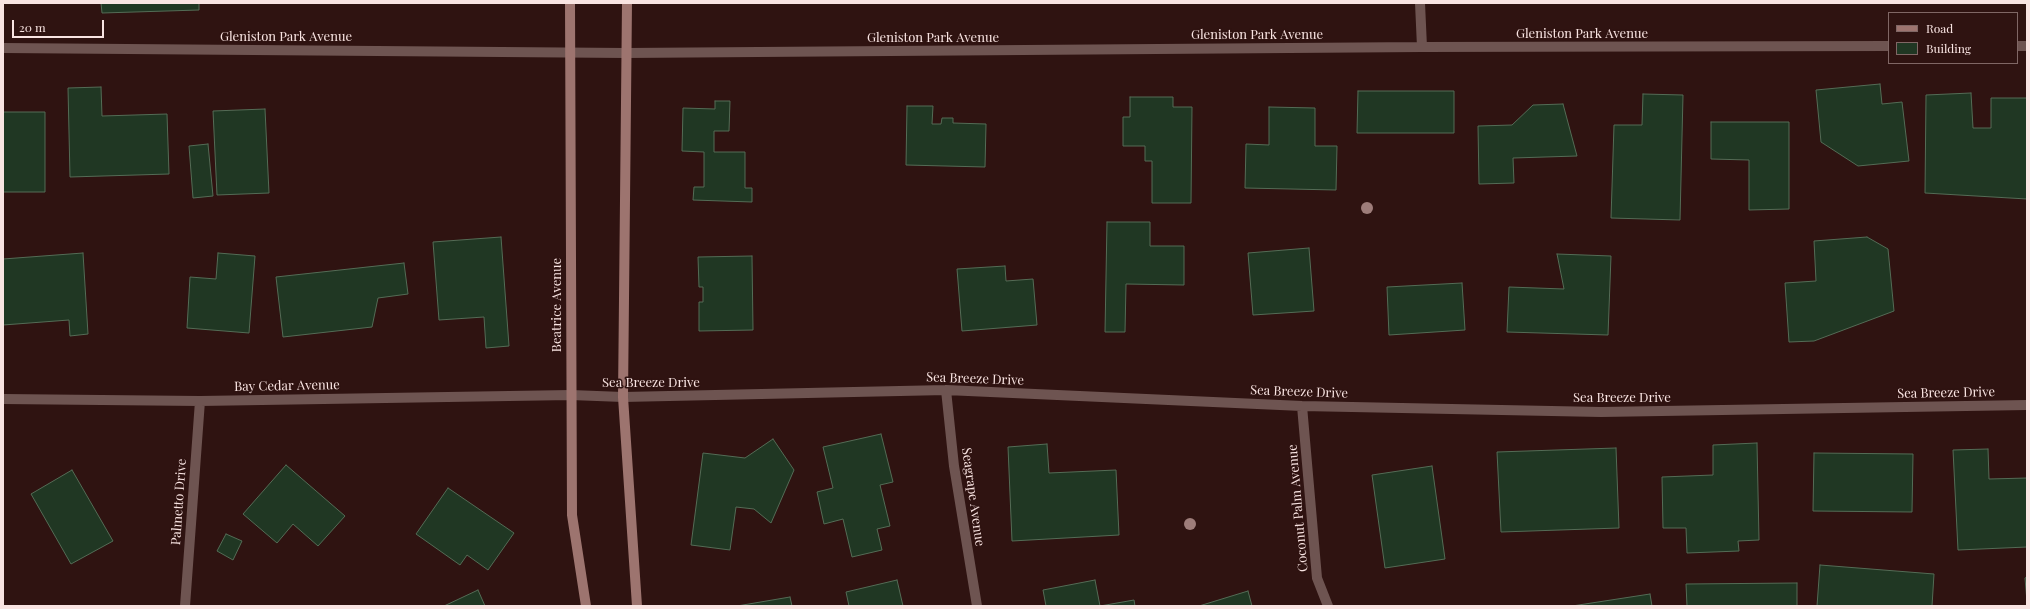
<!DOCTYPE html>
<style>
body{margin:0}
#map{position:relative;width:2030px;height:609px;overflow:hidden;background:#2f1311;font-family:"Playfair Display",serif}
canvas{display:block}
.frame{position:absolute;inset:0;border:4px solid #f9e4e2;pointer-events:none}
.legend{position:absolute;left:1888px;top:12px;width:130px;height:52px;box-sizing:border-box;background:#2f1311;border:1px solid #806765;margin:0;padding:5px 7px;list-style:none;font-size:12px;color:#f9e4e2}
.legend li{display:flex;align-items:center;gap:8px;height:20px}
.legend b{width:20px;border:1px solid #806765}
.scale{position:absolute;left:12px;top:20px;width:92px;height:18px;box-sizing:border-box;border:2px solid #f9e4e2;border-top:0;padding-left:5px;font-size:12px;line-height:14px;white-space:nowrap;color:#f9e4e2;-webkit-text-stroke:3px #2f1311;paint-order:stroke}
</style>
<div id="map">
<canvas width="2030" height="609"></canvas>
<div class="frame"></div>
<ul class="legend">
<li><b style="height:5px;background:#9d746f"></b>Road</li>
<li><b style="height:11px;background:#203723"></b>Building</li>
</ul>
<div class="scale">20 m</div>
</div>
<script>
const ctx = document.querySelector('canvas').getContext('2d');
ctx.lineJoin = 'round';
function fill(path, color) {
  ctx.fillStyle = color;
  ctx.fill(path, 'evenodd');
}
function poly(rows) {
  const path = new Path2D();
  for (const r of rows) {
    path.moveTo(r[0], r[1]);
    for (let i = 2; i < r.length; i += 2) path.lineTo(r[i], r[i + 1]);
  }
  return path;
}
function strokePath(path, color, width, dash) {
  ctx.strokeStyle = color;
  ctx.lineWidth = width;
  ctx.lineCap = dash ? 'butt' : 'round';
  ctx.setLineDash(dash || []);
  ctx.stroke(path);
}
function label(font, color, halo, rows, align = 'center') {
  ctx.font = font + ' "Playfair Display",serif';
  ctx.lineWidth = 3;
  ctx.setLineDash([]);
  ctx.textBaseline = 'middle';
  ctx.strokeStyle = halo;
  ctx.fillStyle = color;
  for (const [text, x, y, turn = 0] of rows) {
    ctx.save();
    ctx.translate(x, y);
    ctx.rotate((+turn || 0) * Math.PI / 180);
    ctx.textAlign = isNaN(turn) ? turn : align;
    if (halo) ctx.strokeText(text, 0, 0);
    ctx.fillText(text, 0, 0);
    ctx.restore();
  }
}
const building = poly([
 [101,3,199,3,199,10,102,13,101,3],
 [1880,84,1882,104,1902,102,1909,161,1858,166,1821,142,1816,90,1880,84],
 [101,87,102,116,167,114,169,174,70,177,68,88,101,87],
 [1358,91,1454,91,1454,133,1357,133,1358,91],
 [1971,93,1973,128,1991,128,1991,98,2027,98,2027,199,1925,193,1926,95,1971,93],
 [1643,94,1683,95,1680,220,1611,218,1614,125,1642,125,1643,94],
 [1130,97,1173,97,1173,107,1192,107,1191,203,1152,203,1152,161,1145,161,1145,146,1123,146,1123,117,1130,117,1130,97],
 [715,101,730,101,729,131,714,131,714,152,745,152,745,188,752,188,752,202,693,200,694,187,704,187,704,152,682,151,683,108,715,109,715,101],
 [1563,104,1577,156,1513,158,1514,183,1479,184,1478,126,1512,125,1533,105,1563,104],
 [907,106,933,106,932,124,941,124,942,118,953,118,953,123,986,124,985,167,906,165,907,106],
 [1269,107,1315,108,1315,146,1337,146,1336,190,1245,188,1246,144,1269,145,1269,107],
 [265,109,269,193,217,195,213,111,265,109],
 [3,112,45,112,45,192,3,192,3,112],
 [1711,122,1789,122,1789,209,1749,210,1749,160,1711,159,1711,122],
 [208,144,213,196,193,198,189,146,208,144],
 [1107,222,1150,222,1150,246,1184,246,1184,285,1126,284,1125,332,1105,332,1107,222],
 [501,237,509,346,486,348,484,317,439,320,433,242,501,237],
 [1867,237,1888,249,1894,311,1814,341,1789,342,1785,283,1816,281,1814,241,1867,237],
 [1309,248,1314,311,1253,315,1248,253,1309,248],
 [83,253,88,334,70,336,69,320,3,325,3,259,83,253],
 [218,253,255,256,249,333,187,328,190,277,216,279,218,253],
 [1557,254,1611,256,1608,335,1507,332,1509,287,1564,289,1557,254],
 [752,256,753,330,699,331,699,302,703,302,703,287,699,287,698,257,752,256],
 [404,263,408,294,378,298,372,327,283,337,276,277,404,263],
 [1005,266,1006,281,1033,279,1037,325,962,331,957,269,1005,266],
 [1462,283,1465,330,1389,335,1387,287,1462,283],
 [881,434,893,482,880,485,890,526,877,529,882,550,852,557,843,519,824,524,817,492,833,488,823,447,881,434],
 [773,439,794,470,771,523,754,509,736,507,730,550,691,545,703,453,745,458,773,439],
 [1757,443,1759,540,1738,541,1739,551,1687,553,1686,528,1663,528,1662,477,1713,475,1713,445,1757,443],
 [1047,444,1049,473,1116,470,1119,535,1012,541,1008,447,1047,444],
 [1616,448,1619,528,1501,532,1497,452,1616,448],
 [1988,449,1989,479,2027,478,2027,547,1958,550,1953,450,1988,449],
 [1814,453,1913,454,1912,512,1813,511,1814,453],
 [286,465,345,516,318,546,293,524,277,543,243,514,286,465],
 [1432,466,1445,559,1385,568,1372,475,1432,466],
 [72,470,113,541,71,564,31,494,72,470],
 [448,488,514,533,488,570,467,555,460,565,416,534,448,488],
 [226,534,242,541,233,560,217,551,226,534],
 [1820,565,1934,574,1932,606,1817,606,1820,565],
 [2027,577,2027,602,2025,578,2027,577],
 [897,580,903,606,849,606,846,592,897,580],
 [1095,580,1100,606,1134,600,1135,606,1046,606,1043,590,1095,580],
 [1797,583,1797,606,1687,606,1686,584,1797,583],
 [478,590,485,606,444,606,478,590],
 [1248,591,1252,606,1199,606,1248,591],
 [1650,594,1652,606,1572,606,1650,594],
 [790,597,792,606,737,606,790,597]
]);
const street = poly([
 [1420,3,1422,47],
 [2017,46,2027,46],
 [3,48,626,53,1422,47,1889,46],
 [946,390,954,466,977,606],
 [3,399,200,401,571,395,623,397,946,390,1302,406,1601,412,2027,405],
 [1302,406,1317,578,1328,606],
 [185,606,200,401]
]);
const secondary = poly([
 [570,3,572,515,586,606],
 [627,3,623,397,637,606]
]);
const trees = [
 [1367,208],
 [1190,524]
];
const streetNames = [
 ["Gleniston Park Avenue",1582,34],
 ["Gleniston Park Avenue",1257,35],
 ["Gleniston Park Avenue",286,37],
 ["Gleniston Park Avenue",933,38],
 ["Beatrice Avenue",557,305,-90],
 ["Sea Breeze Drive",975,379,2],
 ["Sea Breeze Drive",651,383],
 ["Bay Cedar Avenue",287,386,-1],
 ["Sea Breeze Drive",1299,392,2],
 ["Sea Breeze Drive",1946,393,-1],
 ["Sea Breeze Drive",1622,398],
 ["Seagrape Avenue",973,497,82],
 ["Palmetto Drive",179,502,-86],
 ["Coconut Palm Avenue",1298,508,-95]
];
fill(building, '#203723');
strokePath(building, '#546c56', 1);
strokePath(street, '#6e5451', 10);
strokePath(secondary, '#9d746f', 10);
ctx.fillStyle = '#9e7d7a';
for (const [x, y] of trees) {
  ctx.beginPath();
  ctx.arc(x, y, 6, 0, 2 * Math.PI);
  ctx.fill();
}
label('13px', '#f9e4e2', '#2f1311', streetNames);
</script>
